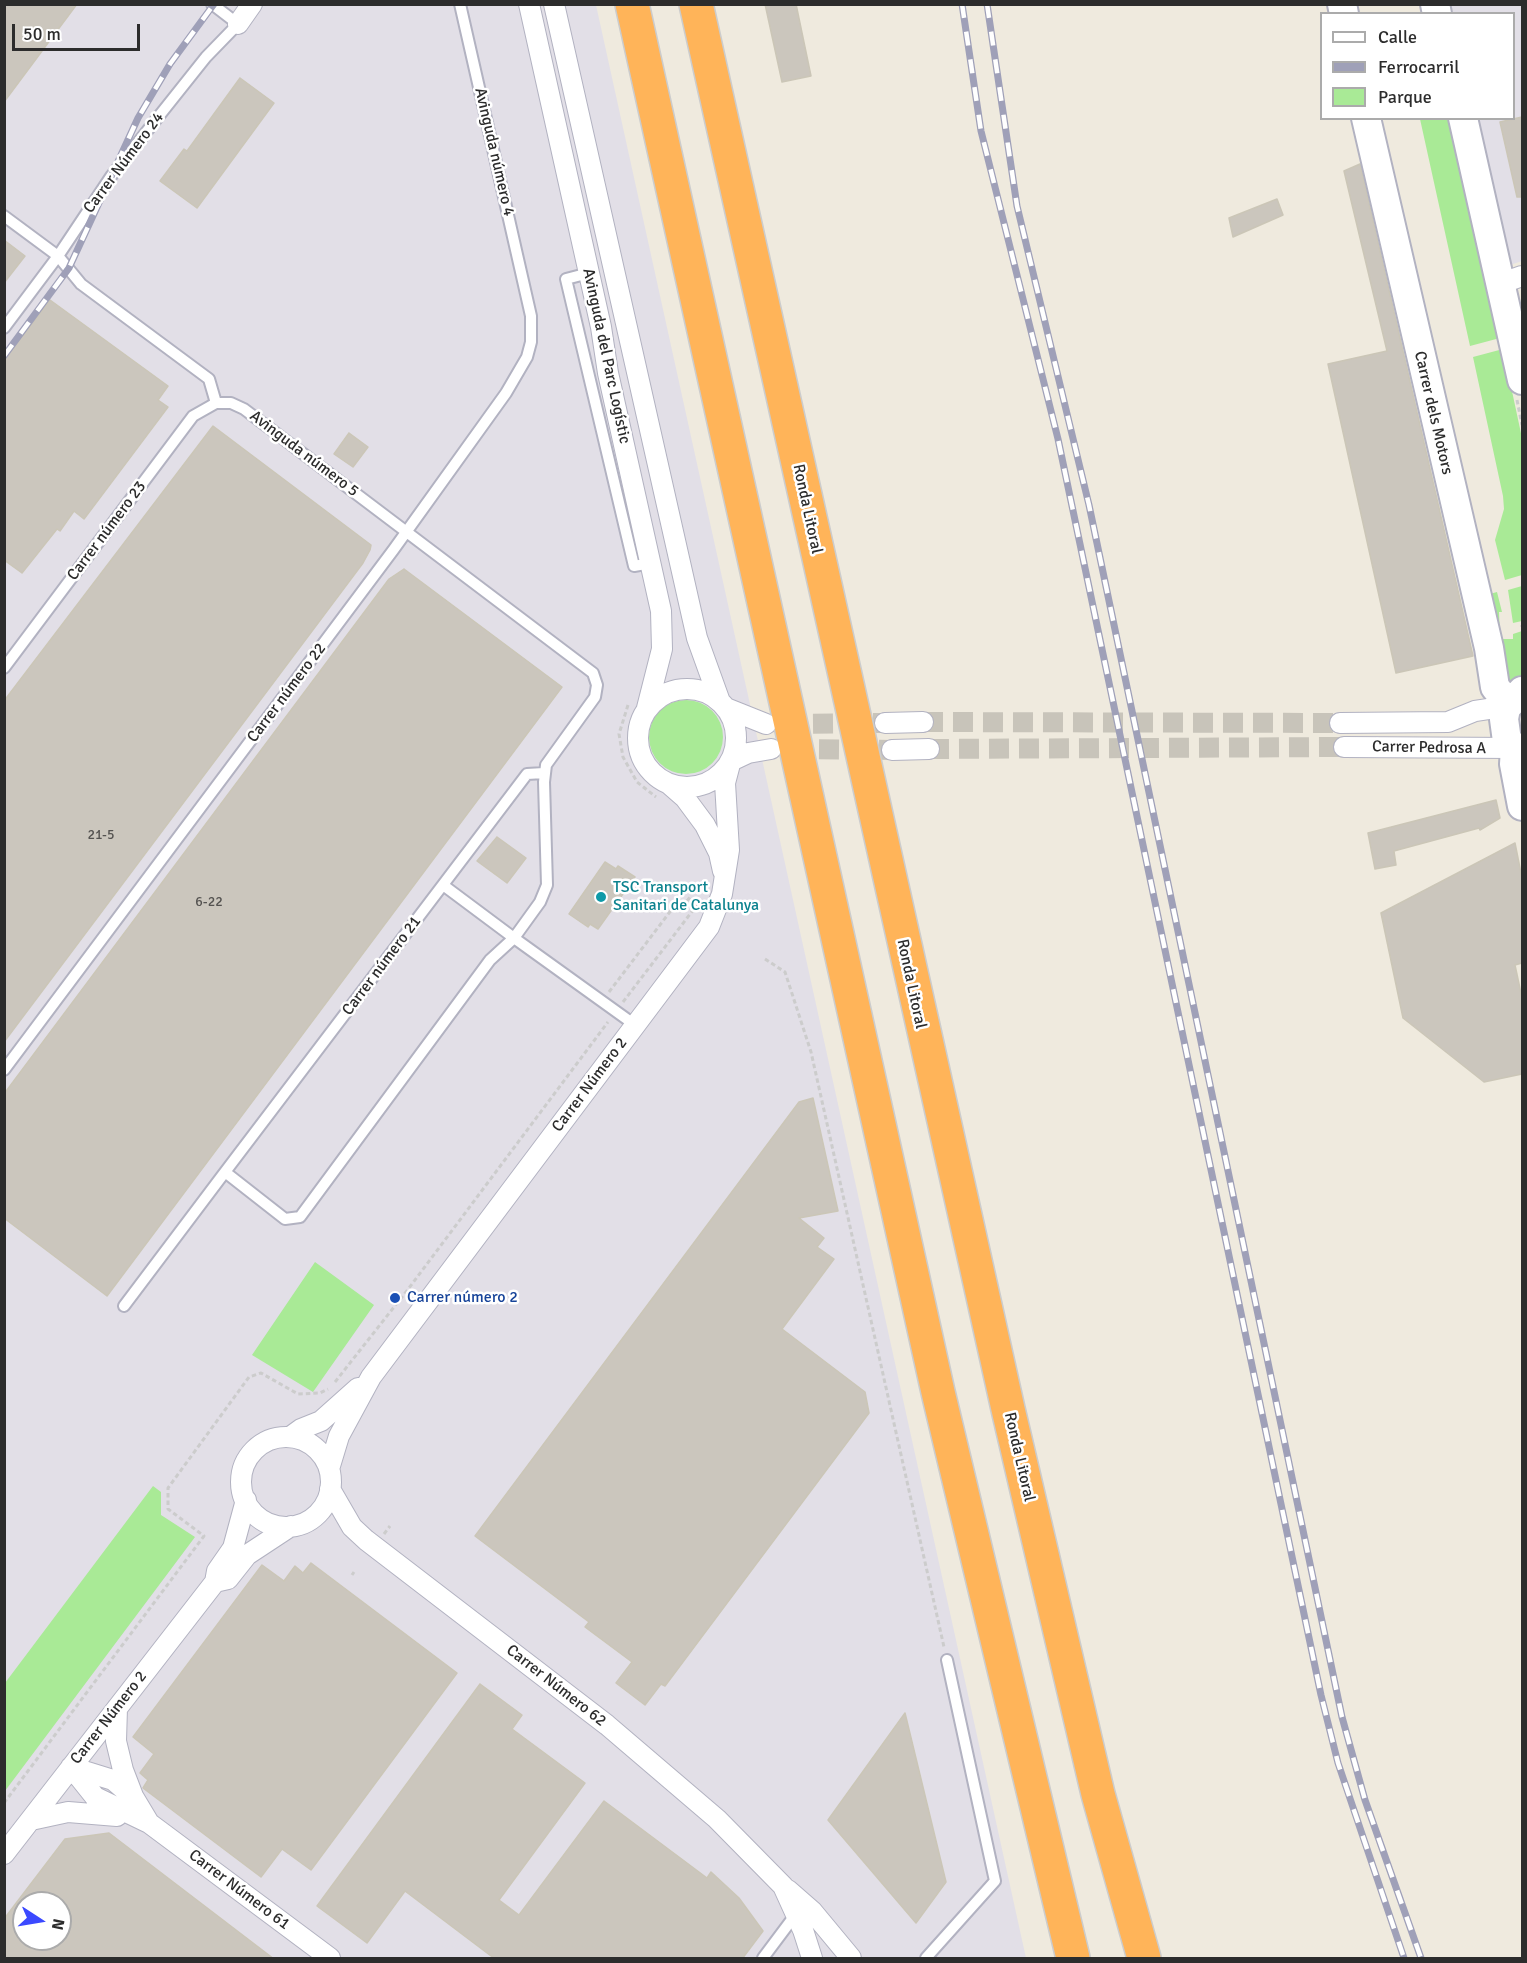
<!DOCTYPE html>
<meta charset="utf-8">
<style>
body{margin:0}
#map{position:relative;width:1527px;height:1963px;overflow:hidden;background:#efeade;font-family:Signika,sans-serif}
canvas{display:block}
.frame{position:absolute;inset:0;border:6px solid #2c2c2c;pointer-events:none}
.legend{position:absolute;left:1320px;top:12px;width:195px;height:108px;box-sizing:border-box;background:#fff;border:2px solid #ababab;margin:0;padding:8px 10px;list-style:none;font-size:18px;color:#2c2c2c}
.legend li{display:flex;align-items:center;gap:12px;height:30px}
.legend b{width:30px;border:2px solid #ababab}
.north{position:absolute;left:12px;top:1891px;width:60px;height:60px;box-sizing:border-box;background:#fff;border:2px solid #ababab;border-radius:50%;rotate:102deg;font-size:16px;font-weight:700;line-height:24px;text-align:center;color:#2c2c2c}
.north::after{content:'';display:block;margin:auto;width:21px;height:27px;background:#3b49ff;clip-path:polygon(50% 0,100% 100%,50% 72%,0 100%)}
.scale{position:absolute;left:12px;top:24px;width:128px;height:27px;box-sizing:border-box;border:3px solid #2c2c2c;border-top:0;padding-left:8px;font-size:18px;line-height:21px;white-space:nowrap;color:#2c2c2c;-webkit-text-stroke:4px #fff;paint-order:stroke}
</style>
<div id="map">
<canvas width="1527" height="1963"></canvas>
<div class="frame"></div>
<ul class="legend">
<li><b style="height:8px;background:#fff"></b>Calle</li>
<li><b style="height:8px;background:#9fa0b8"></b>Ferrocarril</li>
<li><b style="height:16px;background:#a9ea96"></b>Parque</li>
</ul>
<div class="north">N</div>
<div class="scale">50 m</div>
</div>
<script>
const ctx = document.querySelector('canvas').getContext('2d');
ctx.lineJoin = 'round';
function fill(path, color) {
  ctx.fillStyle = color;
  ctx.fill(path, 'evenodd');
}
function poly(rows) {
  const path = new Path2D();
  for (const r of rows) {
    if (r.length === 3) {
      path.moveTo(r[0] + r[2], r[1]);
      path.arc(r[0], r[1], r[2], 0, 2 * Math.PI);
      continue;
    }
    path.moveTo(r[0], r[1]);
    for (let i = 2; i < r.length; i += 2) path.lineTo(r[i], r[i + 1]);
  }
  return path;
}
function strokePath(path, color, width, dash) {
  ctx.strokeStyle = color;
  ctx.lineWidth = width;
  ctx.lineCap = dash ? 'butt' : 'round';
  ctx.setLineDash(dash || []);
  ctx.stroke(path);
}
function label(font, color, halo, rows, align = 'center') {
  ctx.font = font + ' Signika,sans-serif';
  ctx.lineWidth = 5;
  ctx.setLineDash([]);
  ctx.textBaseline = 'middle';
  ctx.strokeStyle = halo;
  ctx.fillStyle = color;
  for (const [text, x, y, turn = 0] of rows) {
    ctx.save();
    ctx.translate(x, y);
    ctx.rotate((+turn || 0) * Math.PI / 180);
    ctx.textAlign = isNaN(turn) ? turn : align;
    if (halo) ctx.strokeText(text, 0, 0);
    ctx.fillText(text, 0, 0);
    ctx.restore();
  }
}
const industrial = poly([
 [5,5,596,5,1026,1958,5,1958],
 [24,1903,60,1903,60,1939,24,1939],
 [1451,5,1522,5,1522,261,1510,265,1477,119,1514,118,1514,14,1453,13]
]);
const green = poly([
 [1420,119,1451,119,1500,338,1470,346],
 [1503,349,1522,438,1522,575,1505,580,1495,540,1504,509,1503,496,1473,357],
 [1522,586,1522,621,1513,623,1508,590],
 [1497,592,1502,612,1499,612,1500,639,1513,639,1513,634,1522,631,1522,679,1509,688,1486,595],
 [686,737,37],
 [315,1262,374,1305,313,1392,252,1355],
 [153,1486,161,1492,161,1515,195,1537,5,1791,5,1683]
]);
const building = poly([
 [4,4,77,4,4,102,4,4],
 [765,4,796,4,811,76,782,82,765,4],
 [240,78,274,103,197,208,160,181,184,149,187,151,240,78],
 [1522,117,1522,197,1517,197,1500,122,1522,117],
 [1360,164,1473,656,1396,673,1328,364,1387,351,1344,171,1360,164],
 [1277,199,1283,215,1233,237,1229,218,1277,199],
 [4,240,25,256,4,283,4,240],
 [50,300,168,386,158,400,168,407,84,519,74,511,60,531,57,529,22,573,4,560,4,360,50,300],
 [213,426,371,545,370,550,363,563,4,1042,4,701,213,426],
 [349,433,368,447,353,467,334,454,349,433],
 [404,569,562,687,107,1296,4,1218,4,1094,389,579,404,569],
 [1496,800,1500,818,1480,830,1479,828,1394,851,1396,865,1375,869,1368,833,1496,800],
 [497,837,526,858,507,883,477,861,497,837],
 [1515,843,1522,878,1522,963,1515,965,1522,998,1522,1074,1484,1082,1403,1018,1381,913,1515,843],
 [605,862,616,869,618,866,635,877,598,929,590,924,588,927,569,914,605,862],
 [813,1098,838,1211,799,1218,824,1238,817,1247,834,1259,782,1329,865,1392,869,1413,665,1686,661,1684,645,1705,616,1683,632,1662,585,1627,589,1622,475,1536,799,1102,813,1098],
 [311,1563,457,1673,311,1870,282,1849,261,1877,143,1788,148,1780,140,1773,154,1754,133,1737,262,1565,284,1581,295,1566,303,1573,311,1563],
 [480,1684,522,1715,512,1729,585,1783,499,1900,519,1915,604,1801,707,1878,711,1872,739,1898,763,1931,742,1959,495,1959,405,1891,367,1943,317,1906,480,1684],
 [905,1713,946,1882,916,1923,828,1820,905,1713],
 [109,1833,274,1959,4,1959,4,1919,65,1839,109,1833],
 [24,1903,60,1903,60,1939,24,1939,24,1903]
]);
const streetTunnel = poly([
 [923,722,1340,723],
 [783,724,885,723],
 [789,749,892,750],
 [929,749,1344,747]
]);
const path = poly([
 [1517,400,1522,425],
 [1522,625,1522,627],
 [628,705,619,734,623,757,637,782,656,797],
 [687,901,691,896],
 [765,959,785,972,811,1052,944,1647],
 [609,992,685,892],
 [623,1002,697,905],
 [335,1382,409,1288,608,1022],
 [384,1534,390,1526],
 [352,1575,354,1572],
 [4,1803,204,1536,168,1509,168,1488,249,1377,261,1373,298,1394,320,1393,328,1389]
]);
const lane = poly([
 [4,216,58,256,81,284,209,379,216,403,231,403,244,409,593,673,597,685,595,697,546,765,544,782,547,885,540,902,514,938,635,1025],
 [589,273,566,279,634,566,651,563],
 [4,328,58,256,112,175,206,57,238,24,212,4],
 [4,668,193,416,216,403],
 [4,1070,394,549,506,393,527,357,531,342,531,316,460,4],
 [225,1172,527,774,544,773],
 [124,1306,225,1172,285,1219,300,1217,490,960,514,938,443,885],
 [763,1958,796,1914],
 [926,1958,995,1881,947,1660]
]);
const street = poly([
 [529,4,601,327,608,373,661,611,662,649,647,708],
 [554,4,697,638,719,699],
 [238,24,252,4],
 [1502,283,1522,276],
 [687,738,49],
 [726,708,766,724],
 [885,723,923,722],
 [1340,723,1448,722,1475,711,1508,706],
 [1344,747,1514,748],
 [892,750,929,749],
 [731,761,748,753,771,749],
 [669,784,685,798,705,825,719,853,723,871],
 [290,1437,301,1429,321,1421,358,1388],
 [286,1482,45],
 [329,1469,339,1436,371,1377,709,927,722,894,729,850,725,783,730,764],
 [330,1489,352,1527,366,1540,607,1725,717,1819,783,1886,803,1930,812,1958],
 [215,1582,228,1579,247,1555,291,1526],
 [117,1708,116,1741,123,1770,133,1796],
 [71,1767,95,1797,149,1823,330,1958],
 [71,1767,113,1780,134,1798,149,1823],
 [31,1820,68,1812,117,1816],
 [4,1854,215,1582,217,1571,233,1548,246,1500],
 [788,1890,812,1911,851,1958]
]);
const secondary = poly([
 [1342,4,1344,14],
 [1435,4,1437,14],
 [1366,118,1489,648,1495,687,1509,704],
 [1463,118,1522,380],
 [1522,691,1506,708,1504,719,1507,741,1522,752],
 [1515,749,1514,764,1522,806]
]);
const highway = poly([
 [632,4,938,1392,1073,1958],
 [696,4,1008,1409,1098,1794,1144,1958]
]);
const rail = poly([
 [962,4,981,131,1058,439,1321,1695,1338,1763,1404,1958],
 [987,4,1017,206,1089,505,1342,1717,1365,1800,1421,1958],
 [4,356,69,268,138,118,170,64,214,4]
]);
const markers = [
 [601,897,6,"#0f9aa8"],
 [395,1298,6,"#1a4fb4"]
];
const numberNames = [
 ["21-5",101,835],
 ["6-22",209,902]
];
const streetNames = [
 ["Avinguda número 4",494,152,77],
 ["Carrer Número 24",124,163,-53],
 ["Avinguda del Parc Logístic",606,356,78],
 ["Carrer dels Motors",1433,413,77],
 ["Avinguda número 5",304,454,37],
 ["Ronda Litoral",807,509,78],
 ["Carrer número 23",107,531,-53],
 ["Carrer número 22",287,693,-53],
 ["Carrer Pedrosa A",1429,748,1],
 ["Carrer número 21",382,966,-53],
 ["Ronda Litoral",911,984,78],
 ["Carrer Número 2",590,1085,-53],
 ["Ronda Litoral",1019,1457,77],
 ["Carrer Número 62",556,1686,38],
 ["Carrer Número 2",109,1718,-52],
 ["Carrer Número 61",239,1890,37]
];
const cultureNames = [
 ["TSC Transport",613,888],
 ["Sanitari de Catalunya",613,906]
];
const transitNames = [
 ["Carrer número 2",407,1298]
];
fill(industrial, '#e2dfe7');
fill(green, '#a9ea96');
fill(building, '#cbc6bd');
strokePath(building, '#cbc6b7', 1.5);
strokePath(streetTunnel, '#c8c4ba', 20, [20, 10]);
strokePath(lane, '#b2b2c1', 14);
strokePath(street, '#b2b2c1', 22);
strokePath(secondary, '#b2b2c1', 32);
strokePath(highway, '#ccc', 36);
strokePath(path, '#ccc', 3, [4.5, 3]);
strokePath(lane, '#fff', 10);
strokePath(street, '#fff', 20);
strokePath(secondary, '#fff', 28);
strokePath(highway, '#ffb459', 33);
strokePath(rail, '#9fa0b8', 7);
strokePath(rail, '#fff', 4.5, [14]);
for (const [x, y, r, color] of markers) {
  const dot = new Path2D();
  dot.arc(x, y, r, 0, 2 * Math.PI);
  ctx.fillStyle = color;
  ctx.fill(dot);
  strokePath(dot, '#fff', 2);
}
label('14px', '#545250', null, numberNames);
label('16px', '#2c2c2c', '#fff', streetNames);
label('16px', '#0d838f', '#fff', cultureNames, 'left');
label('16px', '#164399', '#fff', transitNames, 'left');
</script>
